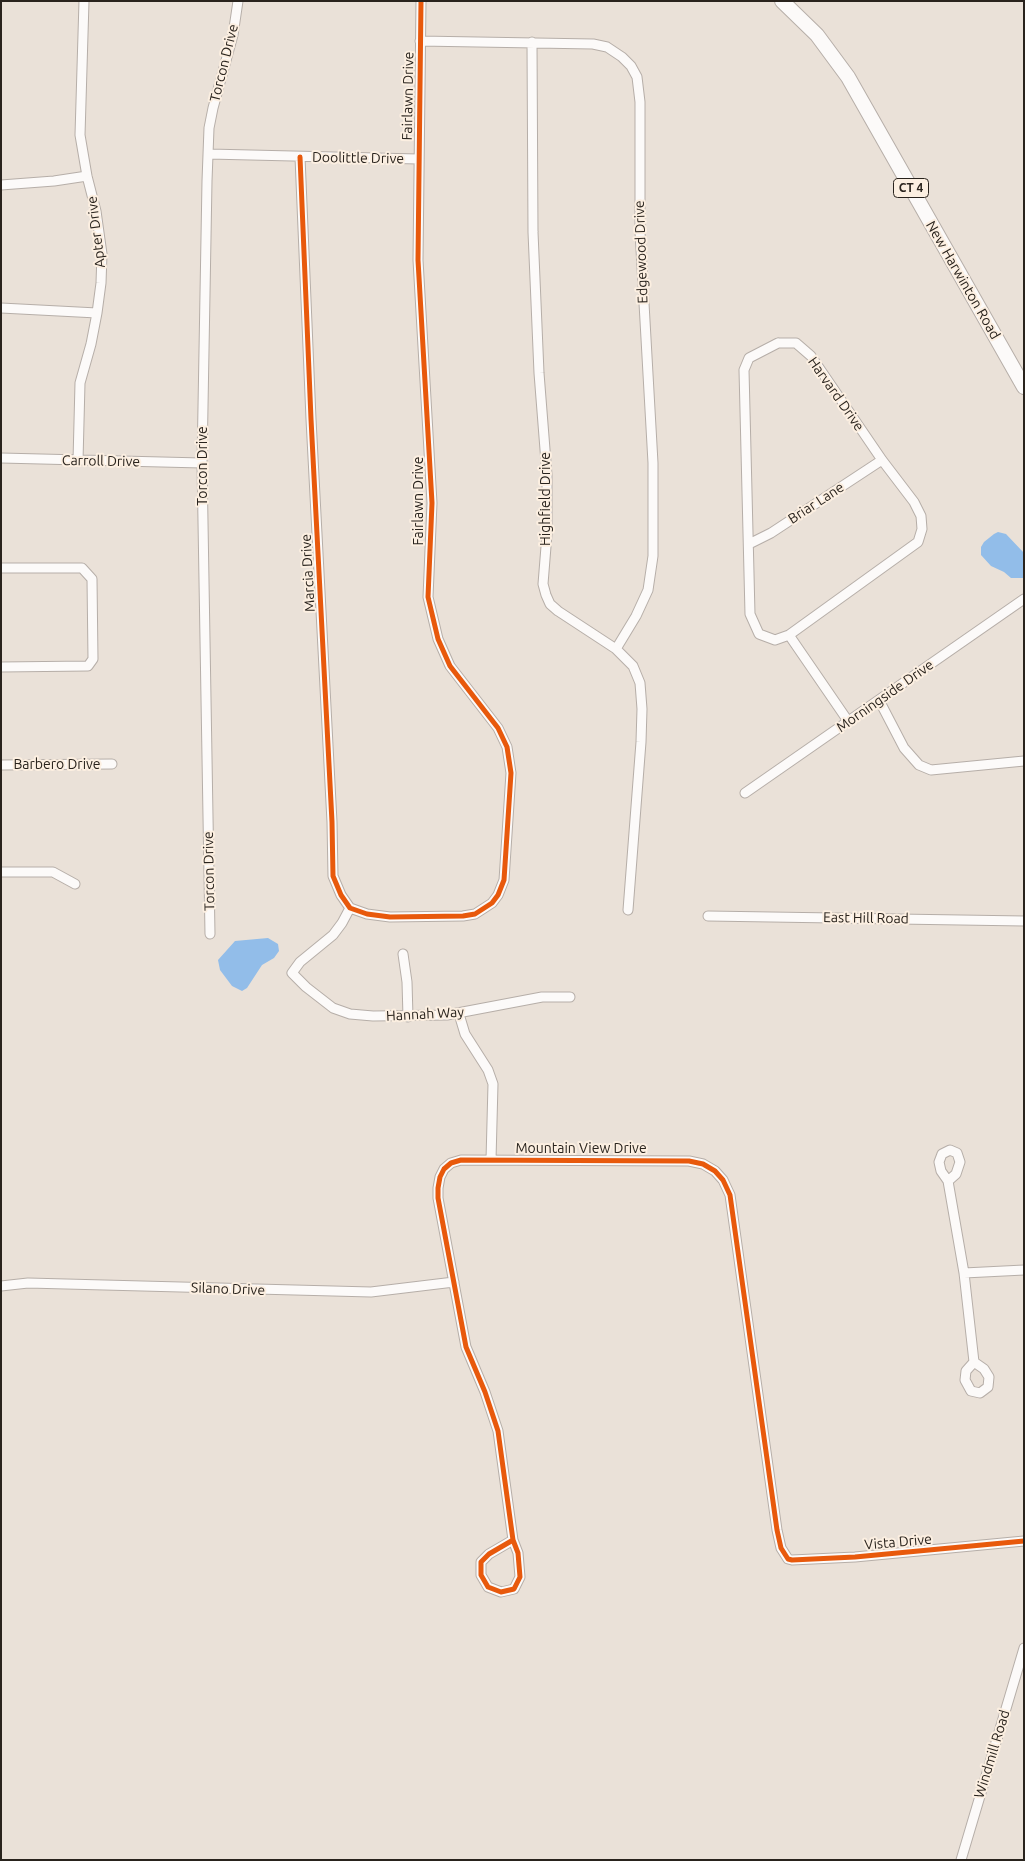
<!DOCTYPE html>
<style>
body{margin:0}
#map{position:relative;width:1025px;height:1861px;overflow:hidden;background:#eae1d8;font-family:Ubuntu,sans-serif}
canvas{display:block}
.frame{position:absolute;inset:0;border:2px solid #29231d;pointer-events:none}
</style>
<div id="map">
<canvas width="1025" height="1861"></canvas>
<div class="frame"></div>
</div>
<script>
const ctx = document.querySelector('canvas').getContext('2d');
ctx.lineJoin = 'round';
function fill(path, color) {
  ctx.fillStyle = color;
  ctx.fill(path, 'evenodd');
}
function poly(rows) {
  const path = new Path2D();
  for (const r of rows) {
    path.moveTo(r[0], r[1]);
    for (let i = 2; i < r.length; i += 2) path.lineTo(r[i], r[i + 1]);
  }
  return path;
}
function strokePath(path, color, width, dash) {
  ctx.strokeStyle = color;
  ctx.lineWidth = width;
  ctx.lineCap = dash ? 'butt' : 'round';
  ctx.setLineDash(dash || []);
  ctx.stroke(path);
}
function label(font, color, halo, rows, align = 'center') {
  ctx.font = font + ' Ubuntu,sans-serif';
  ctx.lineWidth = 4;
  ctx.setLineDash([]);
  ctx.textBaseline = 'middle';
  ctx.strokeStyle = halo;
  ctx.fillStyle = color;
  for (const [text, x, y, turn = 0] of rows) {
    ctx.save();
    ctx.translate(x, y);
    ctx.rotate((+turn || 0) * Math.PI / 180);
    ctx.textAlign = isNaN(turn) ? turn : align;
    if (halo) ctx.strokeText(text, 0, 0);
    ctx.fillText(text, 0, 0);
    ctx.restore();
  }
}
const water = poly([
 [998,532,1006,534,1024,553,1024,578,1011,578,1004,572,991,566,981,555,981,547,984,542,994,534],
 [268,938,278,944,279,951,274,958,262,965,247,988,242,991,232,986,220,970,218,960,235,941]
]);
const street = poly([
 [420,41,593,44,607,47,622,57,631,66,637,77,640,102,640,232,653,463,653,556,648,590,636,616,616,649],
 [532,42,533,232,539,373,547,475,547,534,543,584,546,595,550,604,558,611,616,649,633,666,640,683,642,709,641,742,628,910],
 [209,154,418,159],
 [300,157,311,419,332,822,333,876,341,895,350,908,367,914,390,917,463,916,475,914,492,903,498,895,504,880,511,773,507,747,498,728,450,666,438,639,428,597,432,503,418,260,421,1],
 [1,185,54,181,87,176],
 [1,308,97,313],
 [778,343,796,343,811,356,882,460,914,502,921,516,922,529,918,542,789,635,775,640,759,634,750,614,744,370,749,358,778,343],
 [1,458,202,463],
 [78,461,80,383,91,344,97,313,101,283,102,254,96,211,87,176,80,135,84,1],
 [749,544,771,533,882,460],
 [1,568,82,568,92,579,93,659,88,666,1,667],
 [789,635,848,721],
 [879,700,904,748,919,765,931,770,1024,761],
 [1,765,112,764],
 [745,793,1024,599],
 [1,872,53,872,75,884],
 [350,908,342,923,333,935,300,962,292,973,306,987,333,1008,350,1014,373,1016,447,1015,542,997,570,997],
 [708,916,1024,921],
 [210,934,202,463,207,181,209,128,213,108,233,35,238,1],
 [403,954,407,982,408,1017],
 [459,1014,465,1034,488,1070,493,1084,491,1160],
 [948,1181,956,1174,960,1162,957,1153,950,1150,942,1154,939,1162,941,1171,948,1181,964,1273,974,1362,966,1371,965,1380,971,1391,980,1393,988,1387,989,1377,984,1369,974,1362],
 [964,1273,1024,1270],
 [1,1286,28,1283,371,1292,454,1282],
 [513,1540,489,1554,481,1562,481,1575,488,1587,501,1592,514,1589,520,1577,518,1553,513,1540,498,1431,485,1392,466,1347,438,1198,438,1188,440,1177,444,1169,451,1163,461,1160,689,1161,703,1164,715,1171,723,1180,730,1195,777,1530,781,1548,788,1559,792,1560,855,1557,1024,1541],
 [961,1860,1024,1648]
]);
const primary = poly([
 [782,1,817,35,848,77,1024,387]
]);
const cycleway = poly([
 [300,157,311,419,332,822,333,876,341,895,350,908,367,914,390,917,463,916,475,914,492,903,498,895,504,880,511,773,507,747,498,728,450,666,438,639,428,597,432,503,418,260,421,1],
 [513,1540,489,1554,481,1562,481,1575,488,1587,501,1592,514,1589,520,1577,518,1553,513,1540,498,1431,485,1392,466,1347,438,1198,438,1188,440,1177,444,1169,451,1163,461,1160,689,1161,703,1164,715,1171,723,1180,730,1195,777,1530,781,1548,788,1559,792,1560,855,1557,1024,1541]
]);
const shields = [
 [911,188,35]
];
const shieldNames = [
 ["CT 4",911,188]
];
const streetNames = [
 ["Torcon Drive",224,63,-76],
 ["Fairlawn Drive",408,96,-89],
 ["Doolittle Drive",358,158,1],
 ["Apter Drive",96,232,-97],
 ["Edgewood Drive",641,252,-92],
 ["New Harwinton Road",963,280,60],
 ["Harvard Drive",836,394,55],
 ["Carroll Drive",101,461,1],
 ["Torcon Drive",202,466,-90],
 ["Highfield Drive",545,499,-90],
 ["Fairlawn Drive",418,501,-90],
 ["Briar Lane",816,503,-33],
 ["Marcia Drive",308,573,-93],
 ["Morningside Drive",885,696,-35],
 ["Barbero Drive",57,764],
 ["Torcon Drive",209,871,-91],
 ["East Hill Road",866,918,1],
 ["Hannah Way",425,1014,-3],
 ["Mountain View Drive",581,1148],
 ["Silano Drive",228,1289,2],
 ["Vista Drive",898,1542,-5],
 ["Windmill Road",992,1754,-73]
];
fill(water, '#92bde9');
strokePath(street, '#b6aea8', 11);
strokePath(primary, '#b6aea8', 16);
strokePath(street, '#fcfaf9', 9);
strokePath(primary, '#fcfaf9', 14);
strokePath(cycleway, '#e8590c', 5);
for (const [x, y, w] of shields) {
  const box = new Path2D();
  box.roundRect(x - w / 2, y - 9.5, w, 19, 4);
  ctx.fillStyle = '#fcefe1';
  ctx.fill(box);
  strokePath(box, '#29231d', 1);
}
label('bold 12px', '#29231d', null, shieldNames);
label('14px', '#29231d', '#fcefe1', streetNames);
</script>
